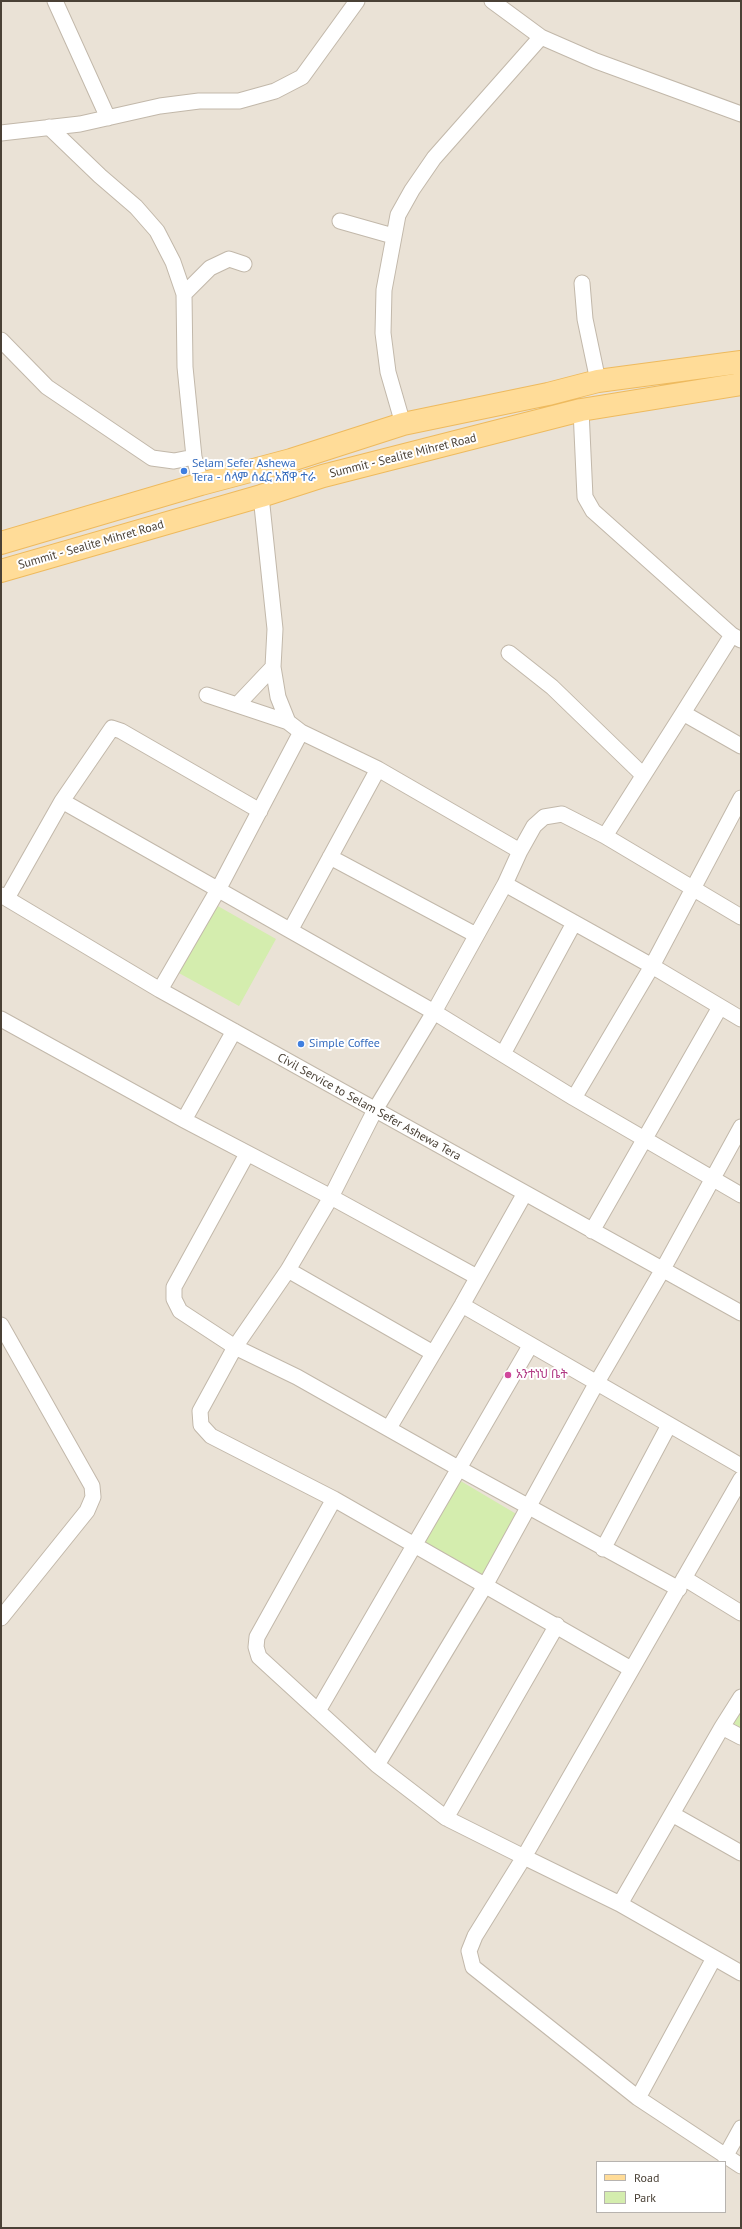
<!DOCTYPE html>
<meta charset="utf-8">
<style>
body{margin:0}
#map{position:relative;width:742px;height:2229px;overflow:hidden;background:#f5f1e8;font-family:"PT Sans",sans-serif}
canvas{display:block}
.frame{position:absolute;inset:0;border:2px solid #4a4136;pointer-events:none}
.legend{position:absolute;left:596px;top:2161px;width:130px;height:52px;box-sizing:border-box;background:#fff;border:1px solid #b7b3af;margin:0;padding:5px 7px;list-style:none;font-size:12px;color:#4a4136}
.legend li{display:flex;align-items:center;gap:8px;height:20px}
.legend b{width:20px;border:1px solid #b7b3af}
</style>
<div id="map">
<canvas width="742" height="2229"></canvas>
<div class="frame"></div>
<ul class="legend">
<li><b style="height:5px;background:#ffdc98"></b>Road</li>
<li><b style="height:11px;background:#d4edae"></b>Park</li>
</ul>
</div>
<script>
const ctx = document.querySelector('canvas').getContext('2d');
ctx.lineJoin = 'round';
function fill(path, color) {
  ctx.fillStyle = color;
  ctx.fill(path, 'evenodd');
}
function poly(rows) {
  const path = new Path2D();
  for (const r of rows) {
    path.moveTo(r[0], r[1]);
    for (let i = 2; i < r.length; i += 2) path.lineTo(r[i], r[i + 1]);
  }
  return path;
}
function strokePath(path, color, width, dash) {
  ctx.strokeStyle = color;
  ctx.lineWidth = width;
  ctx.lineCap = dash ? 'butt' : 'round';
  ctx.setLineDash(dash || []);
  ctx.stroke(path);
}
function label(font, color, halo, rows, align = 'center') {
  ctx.font = font + ' "PT Sans","Noto Sans Ethiopic",sans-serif';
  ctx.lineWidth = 4;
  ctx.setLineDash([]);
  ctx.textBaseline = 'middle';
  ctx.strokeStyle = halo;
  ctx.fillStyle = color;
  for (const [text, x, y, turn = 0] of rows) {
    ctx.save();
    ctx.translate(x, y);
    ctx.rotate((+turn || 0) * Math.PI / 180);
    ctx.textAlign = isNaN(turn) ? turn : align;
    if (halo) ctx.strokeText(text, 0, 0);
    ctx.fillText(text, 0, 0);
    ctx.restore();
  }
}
const residential = poly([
 [1,1,741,1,741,2228,1,2228],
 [597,2162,725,2162,725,2212,597,2212]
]);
const green = poly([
 [216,905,276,939,239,1006,177,972],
 [459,1480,518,1515,485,1579,421,1545],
 [741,1706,741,1728,733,1723]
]);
const minor = poly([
 [55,1,108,118],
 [492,1,541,37,596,61,741,114],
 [49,127,100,176,136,207,157,231,173,262,184,294,185,367,194,457,201,484],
 [1,133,80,124,160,106,199,101,239,101,275,91,302,77,357,1],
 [340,221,393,236],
 [582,283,585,319,598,381],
 [184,294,210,268,229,259,244,264],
 [1,340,47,387,152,458,174,461,194,457],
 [581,410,585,497,593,511,732,635,741,640],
 [403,424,388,372,383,333,384,290,398,215,412,190,434,158,541,37],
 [261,496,275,629,273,667,278,697,288,722,301,732],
 [509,653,552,687,643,775],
 [207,695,288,722],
 [238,704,273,667],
 [683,713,732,635],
 [260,811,121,731,112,728,62,801,434,1012,574,1098,741,1195],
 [605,836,683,713,741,746],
 [330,857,476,935],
 [505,884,520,851,534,826,544,817,562,814,605,836,741,917],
 [1,895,160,990,741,1313],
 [7,898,62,801],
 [291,929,378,769],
 [160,990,219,888,301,732,378,769,520,851],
 [1,1019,184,1120,331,1197,477,1277],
 [503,1054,574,923],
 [574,1098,652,966,741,798],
 [184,1120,234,1031],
 [247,1154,174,1287,174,1299,180,1311,235,1347,297,1377,458,1468,679,1589],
 [592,1231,720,1007],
 [288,1270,433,1353],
 [462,1305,741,1466],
 [1,1325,92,1486,93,1497,87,1511,1,1618],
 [389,1428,462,1305,525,1193],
 [741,1479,524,1857,620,1904,741,1973],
 [334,1499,257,1637,256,1647,259,1657,377,1765,446,1818],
 [603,1549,669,1425],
 [684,1578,741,1613],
 [557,1625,446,1818,524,1857,475,1936,469,1951,473,1967,638,2098,741,2166],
 [631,1669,334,1499,211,1436,201,1425,200,1411,235,1347,288,1270,331,1197,375,1110,434,1012,505,884,652,966,741,1019],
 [318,1711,530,1346],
 [722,1727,741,1697],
 [377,1765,486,1584,596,1384,663,1269,741,1127],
 [672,1814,741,1853],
 [620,1904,722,1727,741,1737],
 [638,2098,714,1958],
 [725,2157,741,2128]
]);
const primary = poly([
 [1,543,201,484,291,460,403,424,548,394,598,381,741,362],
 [1,571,261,496,323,476,581,410,741,384]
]);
const markers = [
 [184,471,4,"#3f7fe0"],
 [301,1044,4,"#3f7fe0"],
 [508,1375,4,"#d1479c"]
];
const streetNames = [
 ["Summit - Sealite Mihret Road",403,456,-14],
 ["Summit - Sealite Mihret Road",91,545,-16],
 ["Civil Service to Selam Sefer Ashewa Tera",369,1107,29]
];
const shopNames = [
 ["Selam Sefer Ashewa",192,464],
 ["Tera - ሰላም ሰፈር አሸዋ ተራ",192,478],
 ["Simple Coffee",309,1044]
];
const hotelNames = [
 ["አንተነህ ቤት",516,1375]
];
fill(residential, '#eae2d6');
fill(green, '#d4edae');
strokePath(minor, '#c2b8aa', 17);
strokePath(primary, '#eeba5e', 24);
strokePath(minor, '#fff', 15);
strokePath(primary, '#ffdc98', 22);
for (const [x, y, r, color] of markers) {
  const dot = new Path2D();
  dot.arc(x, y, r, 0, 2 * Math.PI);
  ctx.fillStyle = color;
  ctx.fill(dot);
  strokePath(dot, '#fff', 1.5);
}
label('12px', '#4a4136', '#fff', streetNames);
label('12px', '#366cbe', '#fff', shopNames, 'left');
label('12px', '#b23c85', '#fff', hotelNames, 'left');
</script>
